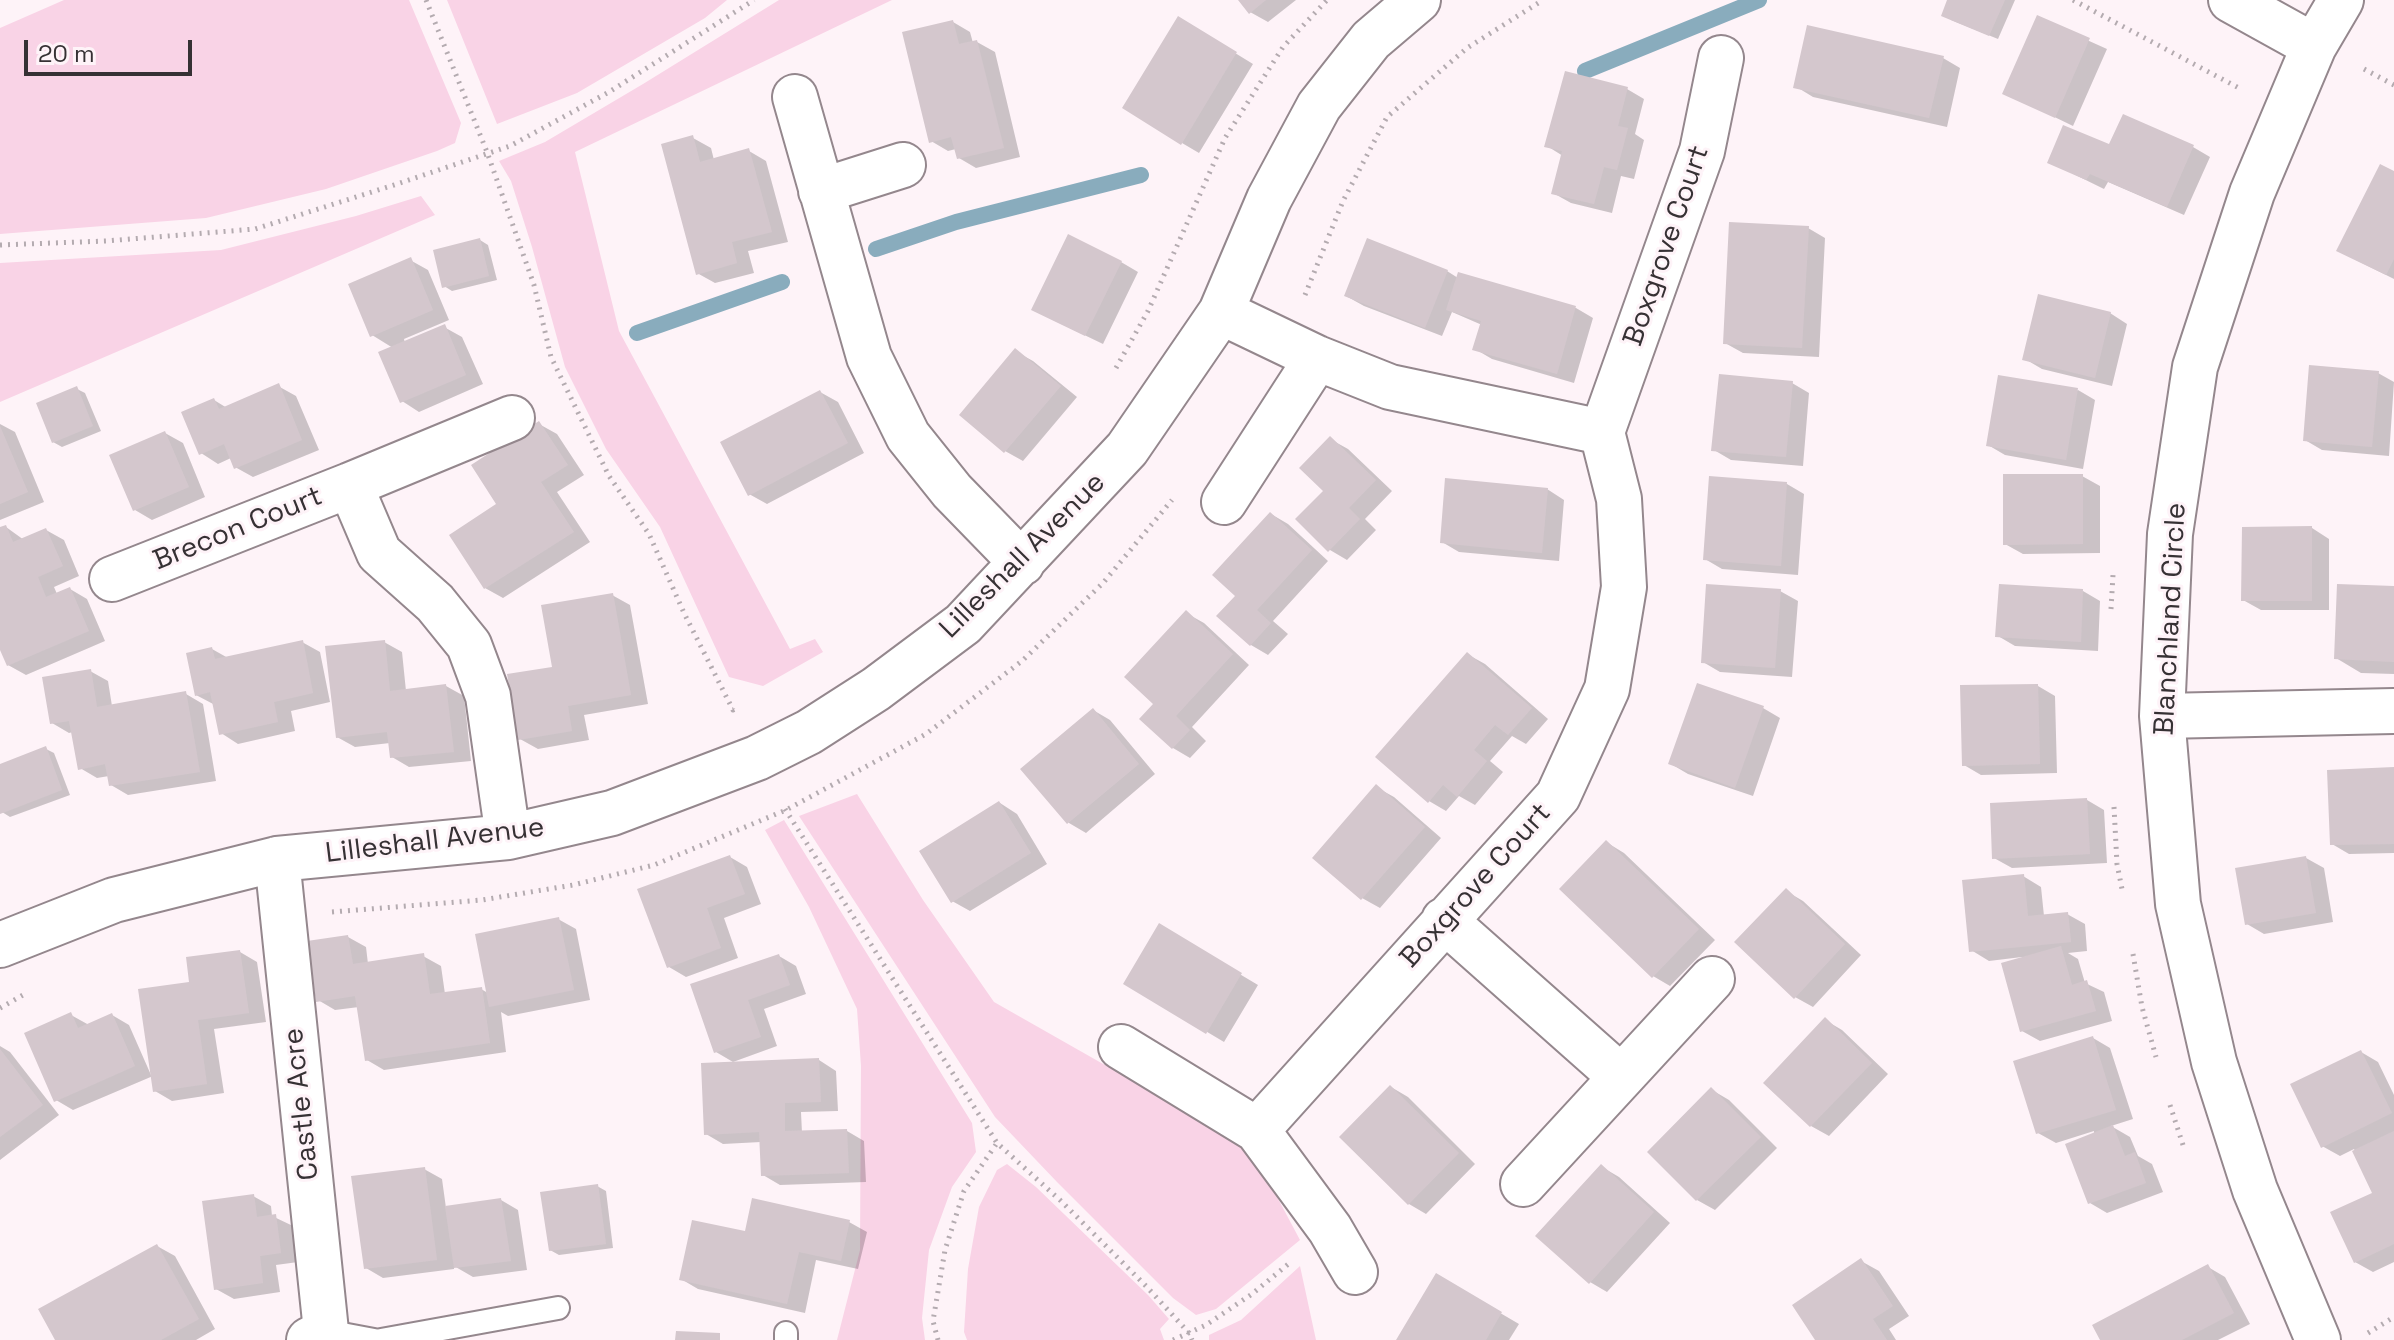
<!DOCTYPE html>
<style>
body{margin:0}
#map{position:relative;width:2394px;height:1340px;overflow:hidden;background:#fef3f8;font-family:"Space Grotesk",sans-serif}
canvas{display:block}
.scale{position:absolute;left:24px;top:40px;width:168px;height:36px;box-sizing:border-box;border:4px solid #363134;border-top:0;padding-left:10px;font-size:24px;line-height:28px;white-space:nowrap;color:#363134;-webkit-text-stroke:6px #fef3f8;paint-order:stroke}
</style>
<div id="map">
<canvas width="2394" height="1340"></canvas>
<div class="scale">20 m</div>
</div>
<script>
const ctx = document.querySelector('canvas').getContext('2d');
ctx.lineJoin = 'round';
function fill(path, color) {
  ctx.fillStyle = color;
  ctx.fill(path, 'evenodd');
}
function poly(rows) {
  const path = new Path2D();
  for (const r of rows) {
    path.moveTo(r[0], r[1]);
    for (let i = 2; i < r.length; i += 2) path.lineTo(r[i], r[i + 1]);
  }
  return path;
}
function strokePath(path, color, width, dash) {
  ctx.strokeStyle = color;
  ctx.lineWidth = width;
  ctx.lineCap = dash ? 'butt' : 'round';
  ctx.setLineDash(dash || []);
  ctx.stroke(path);
}
function label(font, color, halo, rows, align = 'center') {
  ctx.font = font + ' "Space Grotesk",sans-serif';
  ctx.lineWidth = 6;
  ctx.setLineDash([]);
  ctx.textBaseline = 'middle';
  ctx.strokeStyle = halo;
  ctx.fillStyle = color;
  for (const [text, x, y, turn = 0] of rows) {
    ctx.save();
    ctx.translate(x, y);
    ctx.rotate((+turn || 0) * Math.PI / 180);
    ctx.textAlign = isNaN(turn) ? turn : align;
    if (halo) ctx.strokeText(text, 0, 0);
    ctx.fillText(text, 0, 0);
    ctx.restore();
  }
}
const green = poly([
 [64,0,409,0,461,123,455,143,437,151,326,189,206,218,0,234,0,28],
 [447,0,727,0,705,18,577,93,497,124],
 [779,0,892,0,575,152,619,331,790,649,815,639,823,652,763,686,729,677,660,527,606,449,565,367,532,247,511,181,499,161,545,142,643,84],
 [421,196,435,215,0,402,0,263,221,250,356,216],
 [857,794,923,900,994,1002,1251,1148,1300,1240,1216,1309,1196,1315,1173,1298,1057,1182,995,1117,799,816],
 [784,820,972,1123,976,1152,952,1187,929,1250,922,1318,925,1340,837,1340,860,1250,861,1066,857,1009,809,907,765,830],
 [1007,1164,1036,1187,1148,1295,1169,1319,1160,1329,1164,1340,967,1340,964,1332,968,1269,979,1207,997,1170],
 [1300,1266,1316,1340,1209,1340,1209,1335,1241,1320]
]);
const shadow = poly([
 [1241,0,1296,0,1268,22,1250,12],
 [1950,0,2015,0,1998,39,1951,20],
 [2038,18,2107,49,2073,126,2005,93],
 [953,22,970,32,973,43,977,42,995,52,1020,157,976,168,959,158,956,149,948,151,931,141],
 [1196,29,1253,64,1199,153,1182,143],
 [1943,58,1960,68,1947,127,1813,97,1795,86],
 [1627,89,1644,99,1635,134,1644,140,1634,179,1621,176,1612,213,1571,203,1553,193,1563,156,1547,146],
 [693,138,711,148,714,160,749,151,766,161,788,242,748,251,754,273,715,283,697,273],
 [2110,147,2193,147,2210,157,2184,215,2108,182,2104,189,2049,162],
 [2394,173,2394,279,2356,260],
 [1808,228,1825,238,1819,357,1743,353,1725,343],
 [480,240,488,245,497,280,452,291,444,286],
 [410,260,428,270,449,320,404,339,405,343,444,327,462,337,483,384,419,412,402,401,393,348,372,335],
 [1121,262,1138,272,1103,344,1051,319],
 [1447,271,1458,278,1459,274,1576,308,1593,318,1574,383,1492,359,1475,349,1482,325,1452,312,1442,336,1364,306,1346,296],
 [2110,313,2127,324,2112,386,2042,369,2025,359],
 [1015,351,1033,361,1077,397,1023,461,1005,451],
 [2378,373,2394,382,2389,456,2322,450,2305,440],
 [1792,383,1809,393,1803,466,1731,460,1714,450],
 [278,386,296,396,319,450,253,477,235,467,231,458,218,464,201,453,214,400,227,408],
 [77,389,85,393,101,431,62,447,53,442],
 [2078,390,2095,400,2083,469,2005,455,1988,445],
 [820,392,838,402,864,453,767,504,749,494],
 [0,424,15,432,44,502,0,520],
 [539,424,557,434,584,475,557,492,590,542,503,598,485,588],
 [165,433,183,443,205,497,152,520,135,510],
 [1330,439,1348,449,1392,491,1365,519,1376,530,1347,560,1330,550,1298,519,1326,491],
 [2082,476,2100,486,2100,553,2023,554,2005,544],
 [1711,478,1787,484,1804,494,1798,575,1722,569,1705,559],
 [1547,489,1564,500,1559,561,1459,552,1442,542],
 [1271,514,1288,524,1328,561,1273,621,1288,634,1268,655,1251,645,1237,596],
 [6,527,24,540,46,530,64,540,79,576,54,587,57,594,70,589,87,599,105,641,26,675,8,665,0,645,0,530],
 [2312,528,2329,539,2329,610,2261,610,2243,600],
 [2394,588,2394,674,2361,673,2336,658],
 [1780,591,1798,601,1792,677,1720,672,1703,662],
 [2083,591,2100,601,2098,651,2015,646,1998,636],
 [612,595,630,605,648,704,584,715,589,740,538,749,520,739,555,668],
 [1186,613,1204,623,1249,665,1192,727,1206,741,1190,758,1173,748,1156,704],
 [302,642,320,652,330,702,291,711,295,731,238,744,221,733,215,705,196,695,212,649,228,658],
 [384,642,402,652,406,691,446,686,464,696,471,761,409,767,392,757,390,743,355,747,337,737],
 [1467,654,1485,664,1548,719,1526,744,1512,736,1490,761,1503,772,1475,805,1459,796,1446,811,1429,801],
 [90,671,108,681,112,706,186,694,203,704,216,781,128,795,111,785,109,776,97,778,80,768,73,732,69,733,52,723],
 [2038,686,2055,696,2057,773,1981,775,1964,765],
 [1763,708,1780,718,1753,796,1688,774,1671,764],
 [1093,710,1110,720,1155,774,1086,833,1069,823,1023,769],
 [46,749,54,753,70,795,10,817,2,812,0,766],
 [2394,769,2394,853,2349,854,2332,844],
 [1376,787,1394,797,1441,838,1380,908,1362,898],
 [2087,800,2104,810,2107,863,2012,868,1994,858],
 [1000,803,1017,814,1047,864,970,911,952,901],
 [1606,842,1624,853,1715,940,1670,986,1653,976],
 [730,857,747,867,761,904,724,918,738,958,686,977,669,967],
 [2306,858,2324,868,2333,922,2264,934,2247,924],
 [2023,876,2041,887,2044,916,2067,914,2085,924,2087,951,2068,953,2078,959,2085,983,2104,992,2112,1021,2040,1041,2022,1031,2022,957,1989,961,1971,950],
 [1786,891,1803,901,1861,955,1813,1007,1795,997],
 [558,919,576,929,590,1000,508,1016,501,1012,506,1052,384,1070,367,1060,359,1007,335,1010,318,1000,348,937,366,947,368,964,423,956,441,966,445,994,481,989,488,993],
 [1159,926,1258,985,1224,1042,1125,983],
 [240,952,257,962,266,1022,214,1029,224,1093,172,1101,155,1091,153,1076,73,1110,56,1100,71,1015,89,1025,112,1015,129,1025,151,1075,191,983],
 [779,956,796,966,806,994,764,1009,777,1046,733,1062,716,1052,693,985],
 [1825,1020,1842,1030,1888,1074,1829,1136,1811,1126],
 [2093,1038,2110,1048,2133,1119,2111,1126,2130,1137,2138,1156,2152,1164,2163,1192,2107,1213,2090,1203,2094,1131,2056,1143,2038,1133],
 [0,1046,10,1052,59,1115,0,1160],
 [2361,1052,2378,1062,2394,1095,2394,1262,2373,1272,2355,1262,2374,1194,2354,1149,2340,1156,2322,1146],
 [819,1060,836,1071,838,1111,801,1112,802,1133,847,1131,864,1141,866,1182,780,1185,763,1175,761,1142,723,1144,706,1134],
 [1391,1087,1408,1097,1475,1164,1426,1214,1409,1204],
 [1712,1090,1729,1100,1777,1148,1715,1210,1697,1200],
 [1602,1167,1619,1177,1670,1223,1607,1292,1590,1282],
 [424,1169,442,1179,446,1208,501,1200,518,1210,527,1270,473,1277,454,1266,454,1269,383,1278,366,1268],
 [597,1186,606,1191,613,1248,559,1255,550,1250],
 [253,1196,271,1206,272,1216,293,1226,298,1262,276,1265,280,1292,234,1299,216,1289],
 [849,1222,867,1232,858,1269,816,1260,805,1313,698,1289,681,1279,747,1234],
 [157,1246,175,1256,215,1329,196,1340,57,1340],
 [1861,1261,1879,1271,1909,1316,1889,1329,1896,1340,1818,1340],
 [2208,1267,2225,1277,2250,1324,2218,1340,2102,1340],
 [1437,1276,1519,1324,1509,1340,1398,1340]
]);
const stream = poly([
 [1585,71,1759,0],
 [876,249,956,222,1141,175],
 [637,333,782,282]
]);
const building = poly([
 [1238,0,1266,0,1249,14],
 [1947,0,2005,0,1989,36,1941,16],
 [2037,15,2090,38,2055,118,2002,94],
 [1178,16,1237,52,1181,145,1122,108],
 [953,20,959,44,977,40,1004,148,957,159,951,137,929,143,902,32],
 [1807,25,1944,56,1929,118,1793,88],
 [1565,71,1628,87,1618,126,1628,128,1617,170,1604,167,1594,204,1551,194,1562,151,1544,147],
 [2123,114,2194,145,2167,207,2090,174,2086,180,2047,163,2063,125,2109,144],
 [693,135,700,162,749,148,772,232,732,242,737,263,696,275,661,144],
 [2380,164,2394,171,2394,259,2386,275,2336,251],
 [1729,222,1809,226,1802,348,1723,344],
 [1068,234,1122,261,1085,336,1031,310],
 [480,238,489,276,442,288,433,250],
 [1367,238,1448,270,1425,328,1344,296],
 [411,257,433,310,370,337,348,284],
 [1458,272,1576,306,1557,374,1472,350,1481,321,1446,310],
 [2038,294,2111,312,2095,378,2022,360],
 [445,324,466,375,400,403,378,352],
 [1015,348,1061,386,1004,453,959,415],
 [2309,365,2379,371,2372,447,2303,441],
 [1719,374,1793,381,1786,457,1711,451],
 [1998,375,2078,388,2066,460,1986,446],
 [279,383,302,440,234,469,224,444,199,455,181,412,214,398,219,409],
 [77,386,93,426,52,443,36,403],
 [820,390,848,443,748,496,720,442],
 [539,421,568,465,541,482,574,532,484,589,449,535,496,504,471,465],
 [0,426,28,492,0,504],
 [165,431,189,487,133,511,109,455],
 [1330,436,1376,480,1349,508,1360,519,1328,552,1295,519,1323,491,1299,468],
 [2003,474,2083,474,2083,544,2003,545],
 [1709,476,1787,482,1781,566,1703,560],
 [1445,478,1548,488,1542,553,1440,543],
 [1270,512,1312,550,1257,610,1271,623,1250,646,1216,616,1235,596,1212,575],
 [6,525,13,542,46,528,63,566,38,577,46,597,70,587,89,631,7,666,0,650,0,527],
 [2312,526,2312,601,2241,601,2242,527],
 [1706,584,1781,589,1775,668,1701,663],
 [1999,584,2083,589,2081,642,1995,637],
 [2337,584,2394,586,2394,662,2334,659],
 [613,593,631,695,568,706,572,731,518,740,507,674,552,667,541,605],
 [1186,610,1233,654,1176,716,1190,730,1172,749,1139,719,1153,704,1124,677],
 [303,640,313,693,274,702,278,722,219,735,210,692,195,696,186,653,212,647,215,659],
 [385,640,390,691,446,684,454,752,390,758,387,732,336,738,325,646],
 [1467,652,1532,708,1508,735,1495,725,1474,750,1487,761,1457,797,1443,785,1428,803,1375,757],
 [91,669,97,707,186,691,200,772,109,786,105,764,78,770,69,721,50,724,42,677],
 [1697,683,1764,706,1735,788,1668,764],
 [2038,684,2040,764,1962,766,1960,685],
 [1093,708,1139,764,1067,824,1020,769],
 [46,746,62,790,0,814,0,764],
 [2394,767,2394,844,2330,845,2327,770],
 [1376,784,1425,827,1361,900,1312,858],
 [2087,798,2090,854,1992,859,1990,803],
 [999,801,1031,853,951,903,919,851],
 [1606,840,1699,929,1652,978,1559,889],
 [730,855,745,894,707,908,721,948,667,968,637,889],
 [2306,856,2316,913,2245,925,2235,868],
 [2024,874,2028,916,2068,912,2071,942,1969,952,1962,880],
 [1786,888,1845,944,1794,999,1734,942],
 [559,917,574,990,489,1007,475,934],
 [1159,923,1242,973,1206,1034,1123,984],
 [348,935,353,964,424,953,430,994,482,987,490,1043,365,1061,355,996,316,1002,307,941],
 [2061,946,2072,985,2087,980,2096,1011,2020,1032,2001,963],
 [240,950,249,1013,198,1020,207,1084,153,1092,138,989,189,982,186,957],
 [779,954,790,985,748,1000,761,1037,714,1053,690,984],
 [71,1012,78,1028,112,1013,135,1066,54,1102,24,1033],
 [1825,1017,1872,1063,1810,1127,1763,1083],
 [2093,1036,2116,1110,2036,1134,2013,1061],
 [0,1049,43,1105,0,1137],
 [2361,1050,2392,1113,2321,1148,2290,1084],
 [819,1058,821,1102,785,1103,785,1131,847,1129,849,1173,761,1176,759,1132,704,1135,701,1063],
 [1390,1085,1459,1153,1408,1205,1339,1137],
 [1711,1087,1761,1137,1696,1201,1647,1152],
 [2113,1125,2125,1156,2135,1152,2146,1183,2088,1204,2065,1144],
 [2394,1131,2394,1244,2354,1263,2330,1212,2372,1193,2352,1151],
 [1601,1164,1654,1212,1589,1284,1535,1236],
 [425,1167,437,1260,364,1269,351,1176],
 [598,1184,606,1244,549,1251,540,1192],
 [254,1194,257,1217,276,1214,281,1253,260,1256,263,1283,214,1290,202,1201],
 [501,1198,511,1261,454,1268,445,1206],
 [752,1198,850,1220,841,1261,799,1252,787,1304,679,1280,692,1220,745,1231],
 [157,1244,199,1319,161,1340,55,1340,38,1309],
 [1861,1258,1893,1306,1873,1319,1887,1340,1815,1340,1792,1305],
 [2208,1264,2234,1313,2182,1340,2100,1340,2092,1325],
 [1436,1273,1502,1312,1486,1340,1396,1340],
 [676,1331,720,1333,720,1340,675,1340]
]);
const path = poly([
 [426,0,487,152,534,285,551,357,609,476,649,534,684,613,733,710,735,709],
 [2073,0,2239,88,2238,91],
 [2364,69,2394,85],
 [0,245,106,241,255,229,397,184,510,146,609,92,754,0],
 [1305,295,1343,201,1387,117,1467,48,1543,0],
 [1116,368,1148,311,1225,138,1283,47,1327,0],
 [2111,609,2113,575],
 [2114,807,2117,864,2122,889],
 [785,809,997,1143,1061,1201,1146,1286,1189,1333,1192,1340],
 [332,912,482,900,573,885,654,865,786,810,926,734,1022,661,1103,583,1172,500],
 [2133,954,2142,1007,2156,1057],
 [0,1008,23,995],
 [2170,1105,2183,1145],
 [2368,1333,2394,1317],
 [938,1340,933,1321,945,1250,964,1191,997,1143],
 [1173,1340,1206,1325,1252,1294,1292,1261]
]);
const service = poly([
 [326,1331,374,1340],
 [381,1340,558,1308],
 [786,1340,786,1333]
]);
const minor = poly([
 [2231,0,2314,46],
 [795,97,869,357,908,436,952,491,1022,563],
 [821,191,903,165],
 [1221,312,1317,358,1390,387,1602,432],
 [350,485,512,418],
 [1224,502,1317,358],
 [112,579,350,485,379,553,435,603,469,645,488,696,508,837],
 [2162,716,2394,711],
 [277,859,326,1331,309,1340],
 [1444,920,1621,1077],
 [0,945,114,900,277,859,508,837,612,813,757,758,809,732,876,689,963,624,1127,449,1221,312,1269,199,1319,106,1371,40,1418,0],
 [1121,1047,1257,1130],
 [1523,1184,1712,979],
 [1355,1272,1330,1229,1257,1130,1558,796,1607,689,1624,587,1619,499,1602,432,1702,151,1721,58],
 [2318,1340,2255,1190,2214,1062,2178,904,2162,716,2170,534,2195,367,2252,193,2314,46,2341,0]
]);
const streetNames = [
 ["Boxgrove Court",1667,246,-71],
 ["Brecon Court",238,529,-22],
 ["Lilleshall Avenue",1023,556,-45],
 ["Blanchland Circle",2171,619,-87],
 ["Lilleshall Avenue",435,841,-7],
 ["Boxgrove Court",1476,886,-48],
 ["Castle Acre",302,1104,-96]
];
fill(green, '#f9d3e6');
fill(shadow, '#0003');
strokePath(stream, '#89acbd', 16);
fill(building, '#d4c7cd');
strokePath(service, '#94878d', 26);
strokePath(minor, '#94878d', 48);
strokePath(path, '#b4abb0', 5, [2, 6]);
strokePath(service, '#fff', 22);
strokePath(minor, '#fff', 44);
label('28px', '#363134', '#fef3f8', streetNames);
</script>
